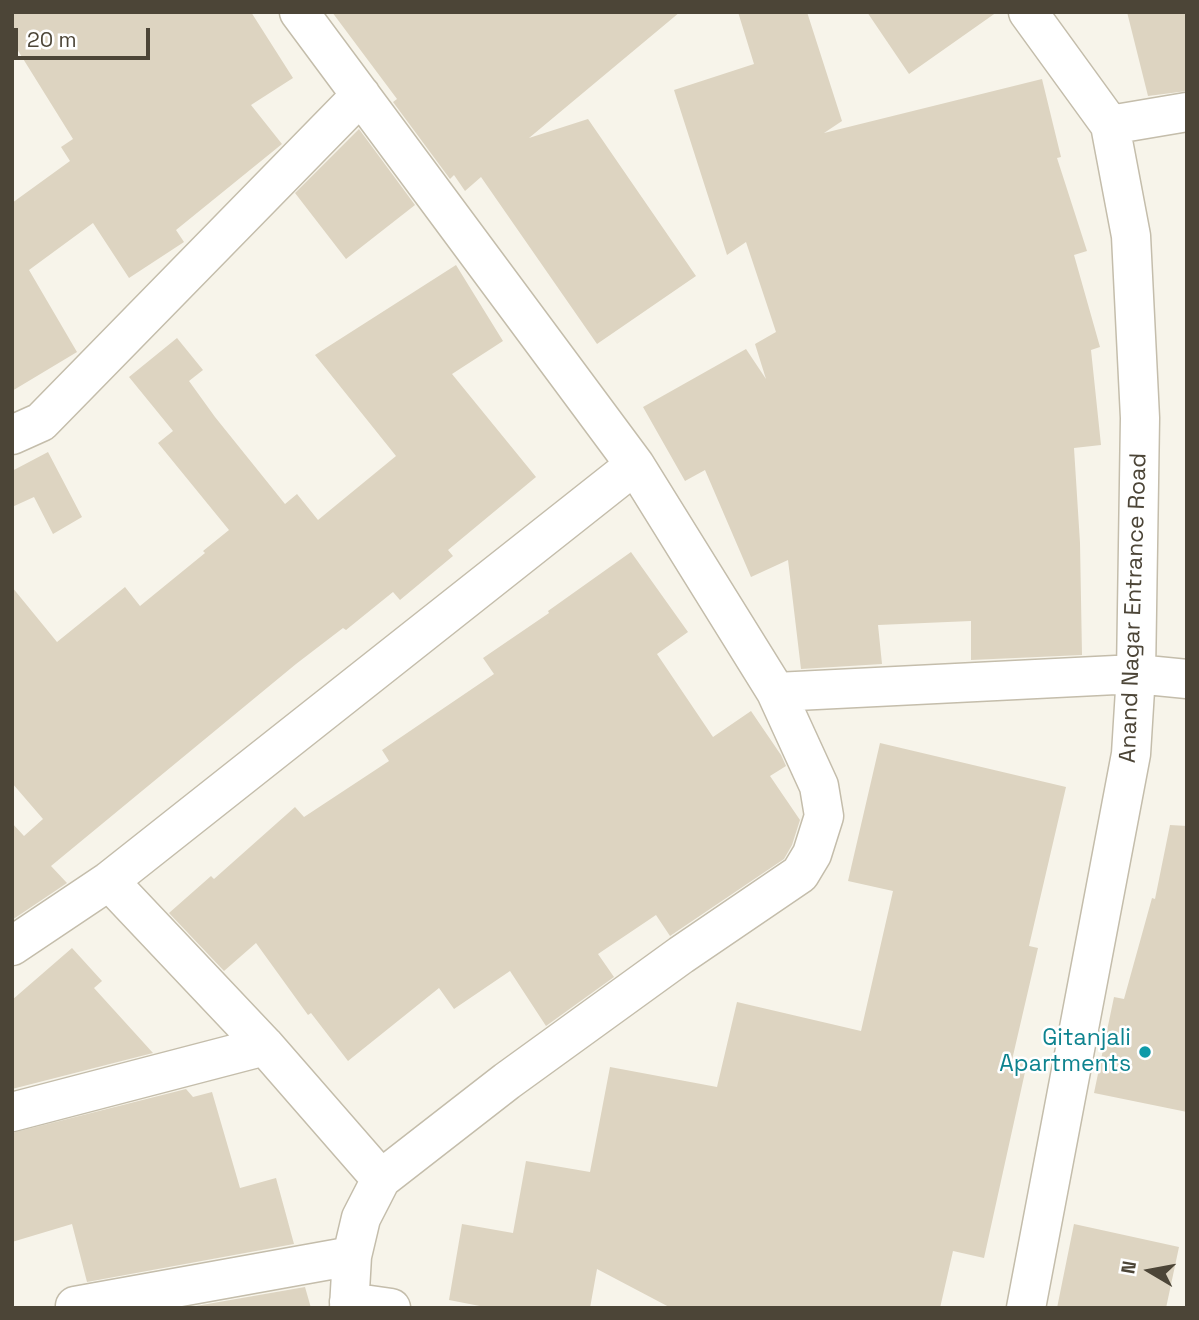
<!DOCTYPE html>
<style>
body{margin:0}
#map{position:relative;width:1199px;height:1320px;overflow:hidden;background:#f7f4ea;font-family:"Space Grotesk",sans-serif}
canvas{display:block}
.frame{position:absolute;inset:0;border:14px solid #4c4537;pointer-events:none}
.north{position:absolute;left:1115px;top:1236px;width:70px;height:70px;-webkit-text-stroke:5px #fff;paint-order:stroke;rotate:280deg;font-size:19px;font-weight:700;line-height:28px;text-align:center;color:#4c4537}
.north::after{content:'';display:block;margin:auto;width:24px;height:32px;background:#4c4537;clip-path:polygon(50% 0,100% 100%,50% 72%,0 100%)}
.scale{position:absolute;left:14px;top:28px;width:136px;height:32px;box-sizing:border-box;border:4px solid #4c4537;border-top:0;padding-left:9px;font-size:21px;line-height:24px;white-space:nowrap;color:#4c4537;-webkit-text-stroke:5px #fff;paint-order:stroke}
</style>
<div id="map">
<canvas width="1199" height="1320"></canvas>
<div class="frame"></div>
<div class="north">N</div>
<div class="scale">20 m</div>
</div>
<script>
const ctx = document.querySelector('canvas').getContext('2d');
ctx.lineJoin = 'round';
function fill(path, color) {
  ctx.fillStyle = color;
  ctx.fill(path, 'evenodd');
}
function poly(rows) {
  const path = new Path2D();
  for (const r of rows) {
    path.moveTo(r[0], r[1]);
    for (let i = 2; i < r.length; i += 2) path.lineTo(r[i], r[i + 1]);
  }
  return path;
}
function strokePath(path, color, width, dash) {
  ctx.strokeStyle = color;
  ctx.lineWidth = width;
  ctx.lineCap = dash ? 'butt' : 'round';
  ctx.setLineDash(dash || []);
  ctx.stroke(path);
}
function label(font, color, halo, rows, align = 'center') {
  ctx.font = font + ' "Space Grotesk",sans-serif';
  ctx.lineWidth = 5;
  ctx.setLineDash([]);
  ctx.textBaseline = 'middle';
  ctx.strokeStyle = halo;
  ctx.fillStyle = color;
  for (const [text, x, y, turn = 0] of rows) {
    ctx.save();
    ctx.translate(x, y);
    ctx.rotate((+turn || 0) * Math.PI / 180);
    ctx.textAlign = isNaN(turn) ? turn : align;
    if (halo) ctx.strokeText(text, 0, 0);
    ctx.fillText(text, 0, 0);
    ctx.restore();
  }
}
const building = poly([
 [12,12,251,12,293,78,251,105,282,144,176,230,184,242,129,278,93,223,29,270,77,352,12,391,12,203,70,161,61,147,73,139,12,41],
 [332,12,680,12,529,138,588,119,696,276,597,344,481,177,465,191,454,175,450,179,393,102,397,99],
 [738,12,807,12,842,121,824,133,1042,79,1061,157,1057,158,1087,251,1074,255,1100,347,1091,350,1101,445,1074,448,1080,543,1082,655,971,660,971,621,878,625,882,664,801,669,788,560,751,577,705,470,685,481,643,407,746,349,766,379,755,344,776,332,746,242,727,255,674,90,754,64],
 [867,12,997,12,909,74],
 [1127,12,1187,12,1187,91,1148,96],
 [359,129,415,205,346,259,295,193],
 [456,265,503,341,452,374,536,477,448,550,453,556,400,600,393,592,346,630,343,628,296,664,51,866,67,883,12,920,12,823,24,836,43,819,12,783,12,587,57,642,125,587,140,606,205,553,203,551,229,530,158,443,173,431,129,377,177,338,203,370,189,381,215,417,285,504,297,494,318,520,396,456,315,355],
 [48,452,82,517,53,534,34,497,12,507,12,471],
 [631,552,688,632,657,654,713,737,751,711,781,755,786,766,770,776,800,820,792,845,784,859,670,936,656,915,598,954,614,977,546,1026,510,971,454,1009,439,988,348,1061,311,1013,308,1015,256,943,224,971,169,913,211,876,214,879,295,807,304,817,389,761,382,750,494,674,483,658,549,613,548,611],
 [880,743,1066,787,1029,946,1038,948,1012,1060,1027,1063,984,1258,953,1251,940,1308,671,1308,597,1269,590,1308,490,1308,449,1300,462,1224,513,1233,526,1161,590,1172,610,1067,717,1087,737,1002,861,1031,893,891,848,881],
 [1170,825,1187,826,1187,1112,1094,1093,1114,997,1124,999,1152,898,1155,899],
 [72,948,102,981,94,988,153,1053,12,1089,12,1000],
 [186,1089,193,1097,212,1092,240,1188,276,1178,294,1244,87,1282,72,1224,12,1242,12,1133],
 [1074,1224,1179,1247,1166,1308,1057,1308],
 [305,1287,311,1308,196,1308,196,1306]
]);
const minor = poly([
 [299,12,635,465,776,692,819,786,824,816,812,854,800,874,681,955,507,1081,381,1179,361,1218,352,1256,349,1308],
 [1110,125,1187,112],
 [12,435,41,422,361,95],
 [776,692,1136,674,1187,679],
 [109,881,265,1046,381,1179],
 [12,946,109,881,635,465],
 [12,1112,265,1046],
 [349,1302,391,1308],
 [75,1306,352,1256],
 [1026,1308,1131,754,1136,674,1140,418,1131,236,1110,125,1028,12]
]);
const markers = [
 [1145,1052,7,"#0f9aa8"]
];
const streetNames = [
 ["Anand Nagar Entrance Road",1134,608,-88]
];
const cultureNames = [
 ["Gitanjali",1131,1039],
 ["Apartments",1131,1065]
];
fill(building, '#ddd4c1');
strokePath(minor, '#c4bdab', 41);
strokePath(minor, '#fff', 38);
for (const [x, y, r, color] of markers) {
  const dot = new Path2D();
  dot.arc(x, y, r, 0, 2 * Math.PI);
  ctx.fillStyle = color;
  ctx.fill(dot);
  strokePath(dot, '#fff', 2.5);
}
label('23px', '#4c4537', '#fff', streetNames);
label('23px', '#0d838f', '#fff', cultureNames, 'right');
</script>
